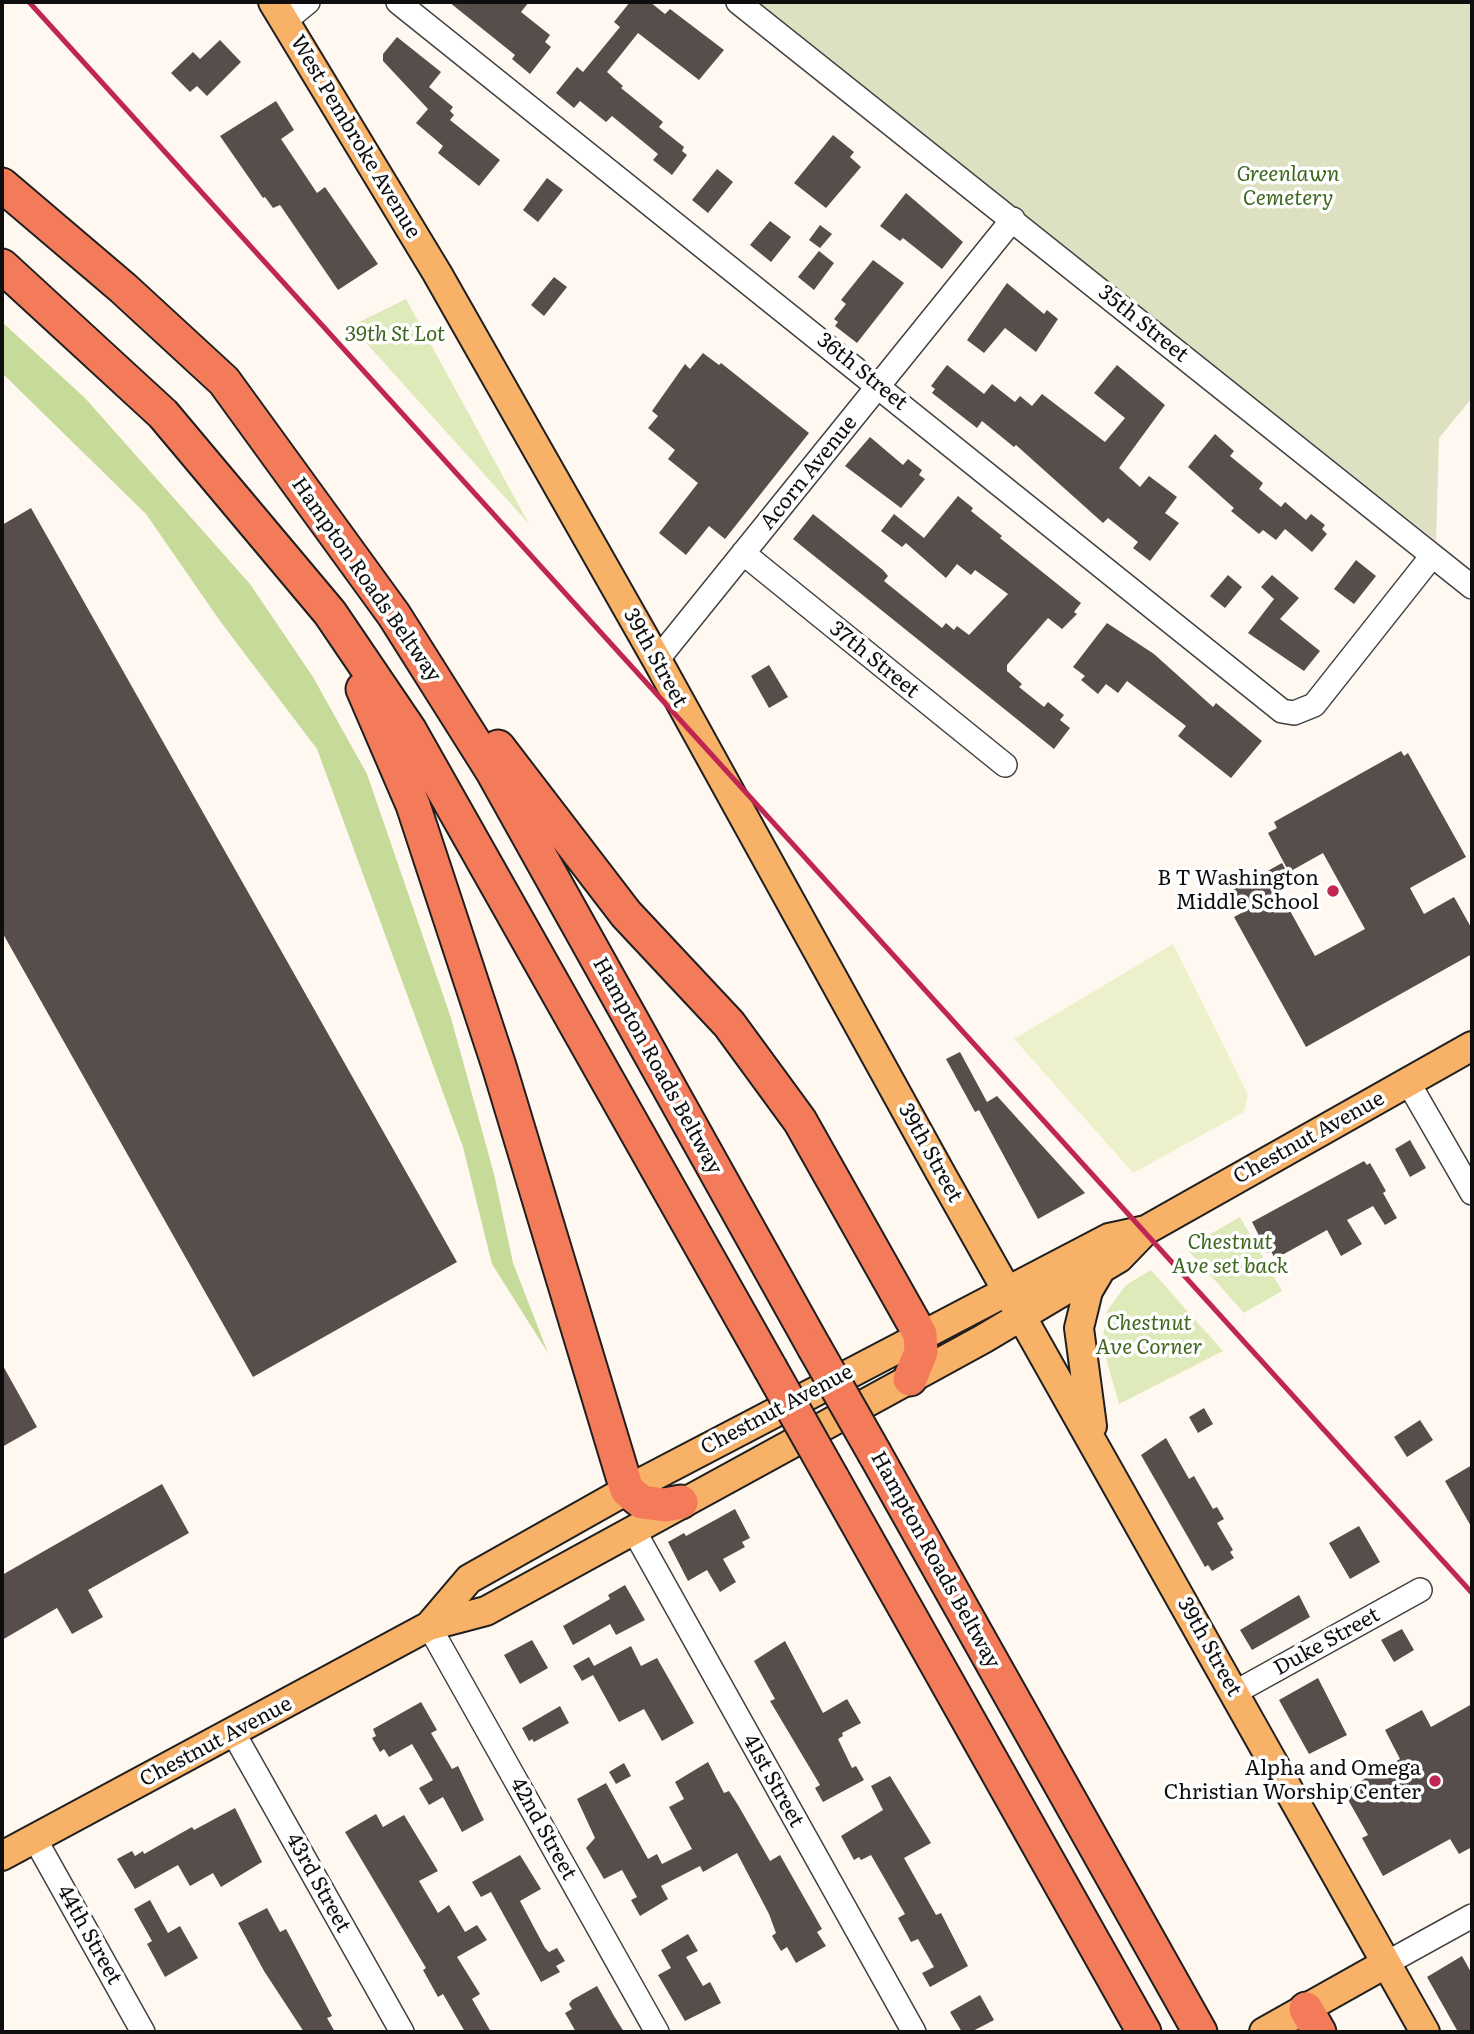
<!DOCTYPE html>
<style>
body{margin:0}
#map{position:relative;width:1474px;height:2034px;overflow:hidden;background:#fff8f0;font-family:Literata,serif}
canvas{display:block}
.frame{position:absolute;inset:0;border:4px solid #0e0e0e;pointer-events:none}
</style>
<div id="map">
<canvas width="1474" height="2034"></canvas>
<div class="frame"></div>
</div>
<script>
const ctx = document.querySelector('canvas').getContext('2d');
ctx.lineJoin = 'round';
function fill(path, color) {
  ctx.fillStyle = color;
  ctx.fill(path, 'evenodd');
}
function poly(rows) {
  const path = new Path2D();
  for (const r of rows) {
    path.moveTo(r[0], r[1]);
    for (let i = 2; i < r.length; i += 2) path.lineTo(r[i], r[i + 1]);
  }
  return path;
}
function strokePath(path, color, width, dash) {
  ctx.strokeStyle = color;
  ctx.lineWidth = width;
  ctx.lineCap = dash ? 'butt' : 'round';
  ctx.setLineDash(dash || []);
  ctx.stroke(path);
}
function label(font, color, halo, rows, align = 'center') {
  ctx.font = font + ' Literata,serif';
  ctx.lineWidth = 7;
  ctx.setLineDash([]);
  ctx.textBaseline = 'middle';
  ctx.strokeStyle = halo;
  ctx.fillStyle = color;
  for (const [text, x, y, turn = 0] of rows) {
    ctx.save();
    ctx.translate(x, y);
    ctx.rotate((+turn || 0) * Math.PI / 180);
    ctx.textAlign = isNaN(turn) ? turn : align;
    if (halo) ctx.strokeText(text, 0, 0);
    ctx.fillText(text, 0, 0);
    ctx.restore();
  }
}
const green = poly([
 [406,299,529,524,351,326],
 [1240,1217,1282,1291,1244,1313,1186,1248],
 [1151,1270,1223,1351,1119,1404,1102,1344,1107,1311,1126,1285]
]);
const forest = poly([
 [2,322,85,398,250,584,313,677,367,774,451,1018,494,1174,513,1263,548,1353,492,1264,463,1147,317,749,220,621,146,514,2,373]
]);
const cemetery = poly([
 [756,2,1472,2,1472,398,1439,438,1436,541]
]);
const pitch = poly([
 [1173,944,1248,1095,1244,1112,1133,1173,1014,1039]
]);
const building = poly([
 [449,2,529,2,521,12,550,35,545,42,551,47,530,74,512,59,515,55],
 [630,2,650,2,665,14,670,9,724,50,699,80,638,33,607,72,623,86,621,88,663,122,659,127,684,147,682,151,687,155,672,175,653,160,658,154,612,116,606,122,580,101,574,108,556,93,577,67,583,72,620,27,614,22],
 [397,37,441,72,429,87,453,107,450,111,454,115,450,120,500,160,479,186,438,153,443,146,416,123,428,109,383,61,383,54],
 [220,40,241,62,207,96,197,86,190,92,171,73,193,52,200,59],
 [276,101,294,130,281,139,317,193,325,187,378,264,338,290,280,205,273,208,265,197,263,198,220,136],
 [833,135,854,152,850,157,861,167,826,208,794,183],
 [717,169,733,182,708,213,692,200],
 [547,178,563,190,538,222,523,210],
 [906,193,963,242,942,269,903,238,900,241,880,226],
 [770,221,791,237,771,262,750,245],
 [820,225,832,234,820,248,809,240],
 [819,251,834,263,814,290,798,277],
 [873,260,904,283,857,343,835,326,838,322,834,319,846,304,841,300],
 [554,277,567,287,544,316,531,305],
 [1007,283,1044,314,1047,310,1058,319,1036,352,1005,328,984,353,967,340],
 [703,353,719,365,721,363,809,433,725,539,709,526,686,555,659,533,698,483,668,459,675,450,648,428,658,416,652,411,685,364,690,369],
 [947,365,984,394,992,384,1015,402,1020,396,1032,406,1042,394,1105,442,1125,418,1094,393,1117,365,1165,405,1119,468,1140,487,1149,476,1177,497,1165,513,1179,523,1150,561,1133,548,1138,542,1108,518,1103,523,1016,445,1014,447,982,421,977,428,932,393,935,389,931,386],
 [1215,434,1234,451,1230,456,1263,483,1259,489,1281,507,1285,502,1306,520,1311,514,1325,525,1322,529,1327,534,1312,552,1285,529,1276,540,1263,530,1259,534,1231,511,1234,508,1188,467],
 [870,437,903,465,908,459,922,470,919,475,925,479,901,508,845,466],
 [958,496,973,508,971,511,1002,536,1000,538,1081,603,1074,612,1077,614,1062,629,1048,618,1007,665,1007,671,1022,684,1019,687,1044,707,1048,702,1064,715,1060,720,1070,728,1054,749,793,539,813,514,883,570,888,576,884,581,942,628,946,623,954,630,957,626,969,635,1008,594,975,570,971,575,957,564,946,578,906,543,902,547,881,531,894,514,924,538],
 [31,508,457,1262,253,1377,2,932,2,525],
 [1356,560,1376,576,1354,604,1334,589],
 [1228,575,1242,587,1225,608,1210,596],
 [1272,575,1299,598,1280,619,1320,651,1304,671,1248,633,1274,599,1261,587],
 [1107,623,1154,654,1213,707,1216,703,1262,741,1231,778,1178,736,1186,726,1127,681,1118,693,1106,684,1098,694,1081,680,1085,676,1073,667],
 [769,665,788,697,769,708,751,676],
 [1401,751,1404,756,1408,753,1466,857,1410,888,1424,914,1454,897,1472,929,1472,954,1306,1047,1234,917,1245,911,1233,890,1282,863,1292,881,1278,889,1315,956,1365,929,1323,853,1289,872,1268,833,1277,828,1274,822],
 [960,1052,987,1102,997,1096,1085,1193,1038,1219,979,1110,975,1112,946,1059],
 [1410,1140,1426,1168,1410,1177,1395,1149],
 [1364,1161,1367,1165,1370,1163,1386,1191,1383,1193,1397,1218,1385,1225,1373,1206,1347,1220,1362,1244,1341,1256,1327,1230,1275,1259,1271,1251,1268,1253,1252,1222],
 [2,1364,37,1427,2,1447],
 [1204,1408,1213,1424,1198,1433,1189,1417],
 [1420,1420,1433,1440,1407,1457,1394,1437],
 [1166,1438,1189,1479,1194,1476,1213,1509,1217,1507,1224,1519,1217,1523,1233,1550,1230,1552,1234,1558,1212,1571,1208,1565,1205,1567,1141,1455],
 [1472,1465,1472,1528,1445,1481],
 [162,1484,189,1533,88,1590,103,1617,72,1634,57,1608,2,1640,2,1575],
 [735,1509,750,1538,742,1542,745,1547,723,1559,736,1582,720,1592,707,1570,688,1581,668,1542,684,1533,686,1536],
 [1359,1526,1380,1562,1350,1579,1329,1543],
 [625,1585,645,1620,616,1635,610,1624,573,1645,563,1626,610,1599,608,1595],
 [1299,1595,1310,1617,1252,1650,1240,1630],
 [1402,1629,1414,1650,1394,1662,1381,1640],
 [532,1640,548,1668,520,1684,504,1655],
 [785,1641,823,1713,847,1699,861,1723,842,1733,843,1736,838,1739,852,1768,856,1766,864,1780,823,1802,815,1788,820,1785,770,1701,775,1699,754,1661],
 [631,1646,641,1666,657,1658,694,1723,662,1741,644,1709,619,1722,593,1675,582,1681,573,1666,589,1657,594,1666],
 [1318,1678,1347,1735,1309,1754,1279,1700],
 [421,1702,437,1730,431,1733,452,1769,458,1766,484,1820,462,1832,443,1797,429,1805,419,1788,433,1780,412,1744,389,1757,384,1749,380,1752,372,1738,376,1736,373,1729],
 [1472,1704,1472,1847,1459,1854,1450,1839,1383,1876,1362,1838,1368,1835,1343,1791,1400,1759,1385,1730,1422,1710,1431,1727],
 [560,1706,569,1723,534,1742,532,1739,529,1741,522,1728],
 [708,1762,724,1793,729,1791,738,1805,770,1861,780,1855,822,1929,817,1932,826,1946,796,1963,787,1947,781,1951,772,1936,776,1933,769,1914,737,1853,703,1872,700,1866,661,1886,668,1899,640,1916,631,1900,637,1897,622,1870,604,1879,586,1848,595,1838,577,1799,606,1783,648,1859,657,1854,662,1864,692,1849,669,1807,684,1799,675,1782],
 [624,1763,631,1776,616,1784,609,1772],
 [890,1776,931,1843,904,1858,936,1915,941,1913,968,1966,930,1987,922,1973,934,1967,918,1939,911,1942,898,1918,905,1914,871,1855,861,1860,859,1857,854,1860,841,1836,883,1810,871,1786],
 [235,1808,262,1862,221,1887,213,1873,190,1886,178,1865,135,1889,117,1859,132,1851,135,1856,143,1851,144,1854,192,1827,194,1830],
 [376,1814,383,1827,404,1815,438,1871,419,1881,438,1913,449,1905,465,1932,477,1925,487,1940,457,1957,480,1994,472,1999,491,2032,465,2032,443,1994,438,1997,423,1970,426,1968,345,1832],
 [520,1855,541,1889,520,1901,545,1948,549,1952,557,1948,565,1961,556,1966,560,1972,541,1982,491,1892,481,1897,472,1882],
 [150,1900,168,1933,180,1926,198,1958,165,1977,147,1944,152,1941,134,1909],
 [267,1908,280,1932,286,1929,332,2016,327,2018,335,2032,304,2032,264,1971,238,1923],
 [688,1934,698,1951,686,1957,703,1986,710,1982,721,2003,685,2021,658,1975,671,1968,661,1950],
 [1462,1956,1472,1974,1472,2032,1458,2032,1427,1977],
 [597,1986,614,2016,624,2032,576,2032,565,2013,572,2009,569,2004,572,2000],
 [980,1995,994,2020,971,2032,962,2032,950,2012]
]);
const minor = poly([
 [398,2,1282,711,1294,713,1314,705,1432,556],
 [738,2,1472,587],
 [286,20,308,2],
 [743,553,1005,765],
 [657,660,1013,219],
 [1408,1082,1472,1193],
 [633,1529,914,2032],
 [429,1626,657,2032],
 [1234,1693,1420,1590],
 [234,1734,402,2032],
 [35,1839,143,2032],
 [1385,1964,1472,1916]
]);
const major = poly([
 [273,2,437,273,657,660,940,1172,1425,2032],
 [1092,1426,1079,1328,1088,1291,1101,1269],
 [429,1626,469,1579,627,1490,1109,1238,1146,1230],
 [2,1856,429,1626,486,1611,983,1339,1119,1258,1146,1230,1472,1046],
 [1264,2032,1385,1964]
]);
const highway = poly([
 [2,185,123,288,224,381,394,615,493,772,814,1347],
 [2,266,163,414,330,613,410,731,770,1368],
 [363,689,413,805,499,1066,627,1490,642,1502,665,1505,681,1502],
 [498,747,626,914,729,1024,800,1121,920,1334,921,1352,910,1379],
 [875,1454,1200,2032],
 [832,1478,1144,2032],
 [1306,2009,1319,2032]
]);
const rail = poly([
 [29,2,1472,1593]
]);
const highwayBridge = poly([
 [814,1347,875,1454],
 [770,1368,832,1478]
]);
const markers = [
 [1333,891,7,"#bf2652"],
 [1435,1781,7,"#bf2652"]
];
const streetNames = [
 ["West Pembroke Avenue",355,137,59],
 ["35th Street",1143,324,39],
 ["36th Street",862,372,39],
 ["Acorn Avenue",809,473,-51],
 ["Hampton Roads Beltway",366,580,55],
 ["39th Street",655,658,61],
 ["37th Street",874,660,39],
 ["Hampton Roads Beltway",657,1066,61],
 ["Chestnut Avenue",1309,1138,-29],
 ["39th Street",930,1153,61],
 ["Chestnut Avenue",777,1410,-28],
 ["Hampton Roads Beltway",935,1560,61],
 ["Duke Street",1327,1642,-29],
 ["39th Street",1209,1647,61],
 ["Chestnut Avenue",216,1742,-28],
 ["41st Street",773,1781,61],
 ["42nd Street",543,1829,61],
 ["43rd Street",318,1883,61],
 ["44th Street",89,1935,61]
];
const parkNames = [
 ["Greenlawn",1288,175],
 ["Cemetery",1288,199],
 ["39th St Lot",395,335],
 ["Chestnut",1230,1243],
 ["Ave set back",1230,1267],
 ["Chestnut",1149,1324],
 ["Ave Corner",1149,1348]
];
const poiNames = [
 ["B T Washington",1319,879],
 ["Middle School",1319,903],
 ["Alpha and Omega",1421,1769],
 ["Christian Worship Center",1421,1793]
];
fill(green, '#deeab9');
fill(forest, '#c6da99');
fill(cemetery, '#dee1c1');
fill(pitch, '#edf1cb');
fill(building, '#574d4b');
strokePath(minor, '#414141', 26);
strokePath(major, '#1f1f1f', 32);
strokePath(highway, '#1f1f1f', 37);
strokePath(minor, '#fff', 23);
strokePath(major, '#f8b267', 28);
strokePath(highway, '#f47b59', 33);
strokePath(rail, '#bf2652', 5);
strokePath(highwayBridge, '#1f1f1f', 37, []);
strokePath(highwayBridge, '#f47b59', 33);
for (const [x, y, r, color] of markers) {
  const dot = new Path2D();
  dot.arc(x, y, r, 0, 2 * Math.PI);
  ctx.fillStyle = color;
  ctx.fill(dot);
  strokePath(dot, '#fff', 2.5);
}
label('21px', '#0e0e0e', '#fff', streetNames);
label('italic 21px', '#3e671e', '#fff', parkNames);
label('21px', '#0e0e0e', '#fff', poiNames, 'right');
</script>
